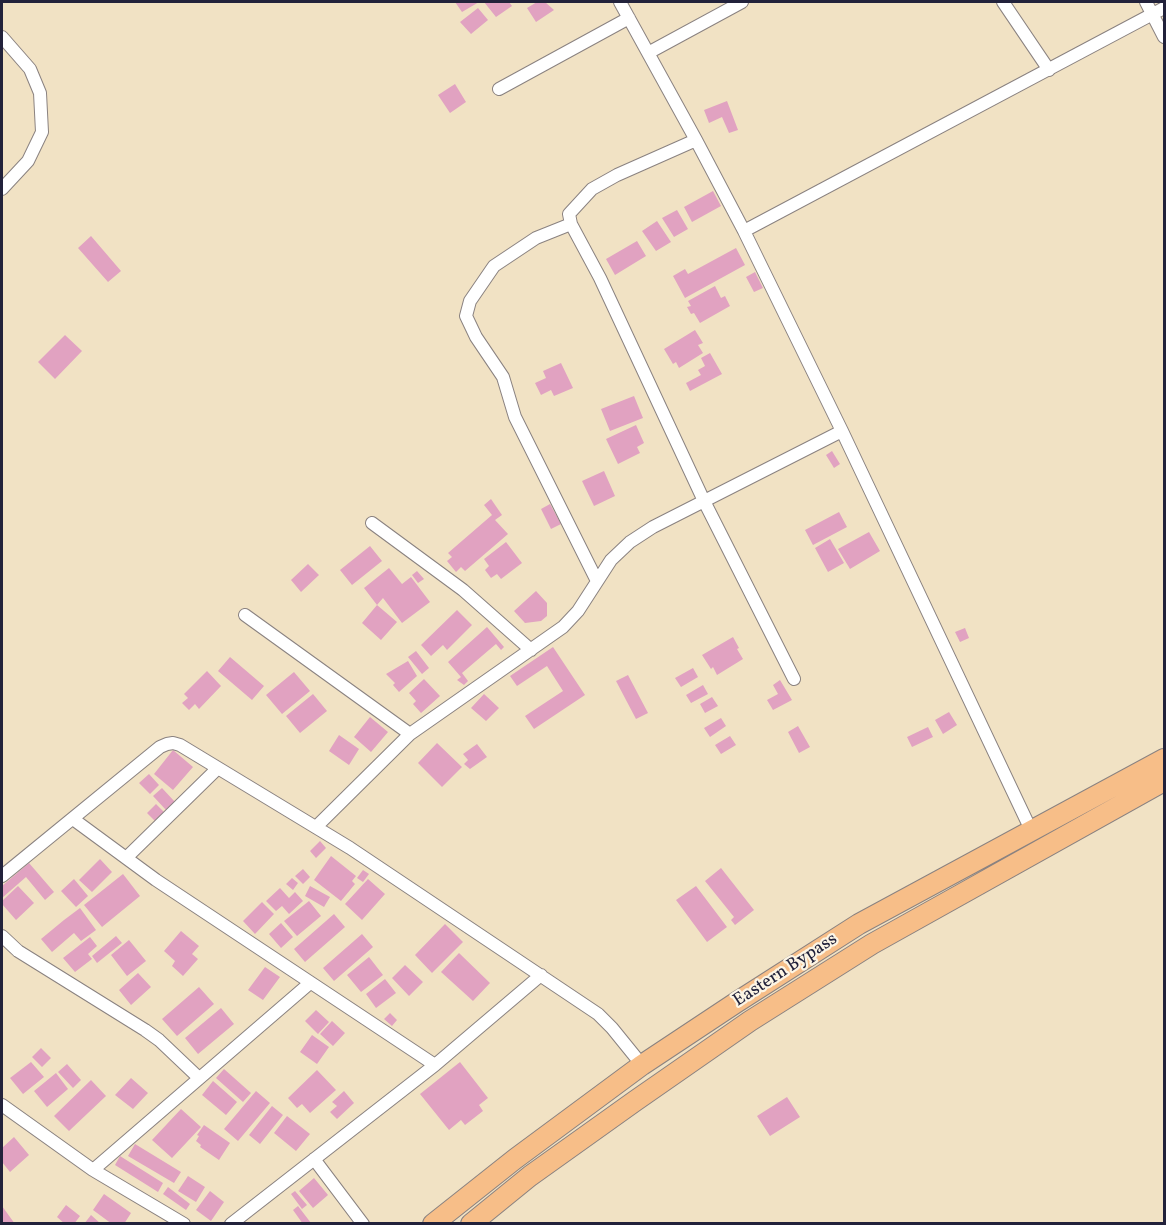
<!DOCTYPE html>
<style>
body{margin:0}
#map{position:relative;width:1166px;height:1225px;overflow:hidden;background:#f1e2c4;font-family:Vollkorn,serif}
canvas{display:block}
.frame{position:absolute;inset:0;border:3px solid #22223b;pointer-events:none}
</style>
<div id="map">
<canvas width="1166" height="1225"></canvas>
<div class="frame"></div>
</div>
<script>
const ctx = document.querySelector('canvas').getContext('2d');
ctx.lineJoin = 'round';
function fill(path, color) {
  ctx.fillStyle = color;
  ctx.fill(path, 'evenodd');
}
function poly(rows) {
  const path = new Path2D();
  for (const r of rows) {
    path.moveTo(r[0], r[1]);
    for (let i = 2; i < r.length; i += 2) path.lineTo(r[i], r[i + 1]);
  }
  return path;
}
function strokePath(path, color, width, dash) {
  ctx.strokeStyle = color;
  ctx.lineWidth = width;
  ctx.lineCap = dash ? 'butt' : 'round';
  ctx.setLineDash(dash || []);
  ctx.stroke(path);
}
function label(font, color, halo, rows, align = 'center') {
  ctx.font = font + ' Vollkorn,serif';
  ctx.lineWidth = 4.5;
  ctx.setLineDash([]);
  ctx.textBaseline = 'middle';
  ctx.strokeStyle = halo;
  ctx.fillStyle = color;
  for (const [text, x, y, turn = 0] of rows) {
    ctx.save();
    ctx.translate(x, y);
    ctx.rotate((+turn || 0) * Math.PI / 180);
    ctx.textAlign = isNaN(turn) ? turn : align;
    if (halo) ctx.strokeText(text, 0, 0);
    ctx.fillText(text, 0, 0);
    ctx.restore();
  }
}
const building = poly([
 [455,2,479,2,462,12],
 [484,2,509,2,512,6,496,17],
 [537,2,545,2,554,10,536,22,527,8],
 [478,8,488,20,471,34,460,22],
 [455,84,466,102,450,113,438,95],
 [727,101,738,130,729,133,722,117,709,123,704,110],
 [713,191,721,206,692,222,684,207],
 [677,210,688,229,674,237,662,218],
 [657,221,671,242,656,251,642,231],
 [91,236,121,271,108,282,78,248],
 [637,241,646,256,615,275,606,259],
 [736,248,745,265,685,298,673,276,685,269,688,274],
 [755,272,763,288,754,292,746,277],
 [715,286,721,298,725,296,730,306,700,323,694,313,691,314,687,307,691,306,688,301],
 [695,330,703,343,698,345,703,353,679,368,676,362,673,364,664,349],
 [65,335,82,351,55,379,38,362],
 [710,353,722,374,690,391,686,383,701,375,698,370,705,366,701,358],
 [561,363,573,388,554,396,551,390,541,395,535,383,546,378,543,371],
 [634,396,643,418,610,431,601,409],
 [636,425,644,443,637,447,640,453,618,464,606,439],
 [832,451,840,464,834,468,826,455],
 [604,471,615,496,594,506,582,481],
 [491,499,502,515,495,520,508,534,465,571,461,567,456,572,447,561,452,557,448,553,492,515,484,505],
 [550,504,561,524,551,529,541,509],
 [839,512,847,527,813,545,805,530],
 [869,532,880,551,850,569,838,549],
 [830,539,844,563,828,572,815,548],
 [506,542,522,563,501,579,497,574,491,578,485,570,489,566,484,559],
 [370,546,382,561,352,585,340,570],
 [308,564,319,575,301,592,291,580],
 [389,568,402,584,411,577,430,602,402,623,383,598,377,605,364,588],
 [417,571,424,579,418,583,412,575],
 [536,591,547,603,547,616,541,621,525,623,514,611],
 [377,605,397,622,381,640,362,623],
 [457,610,472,625,447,650,443,645,431,656,421,645],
 [487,627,504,647,501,650,496,644,462,673,468,681,464,685,457,680,461,677,448,662],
 [965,628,969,638,960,642,955,632],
 [733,637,739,648,737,649,743,659,717,675,713,667,711,669,702,655],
 [553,647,585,695,534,729,525,716,563,691,547,666,517,686,510,676],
 [416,651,429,668,422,674,408,657],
 [230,657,264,686,252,700,218,671],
 [408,661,417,676,399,692,393,685,395,683,386,674],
 [693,668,698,677,681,687,675,678],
 [207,671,221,686,199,709,195,704,189,710,182,703,188,698,184,694],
 [294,672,310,691,282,714,266,695],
 [628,675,648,713,636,719,616,681],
 [424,679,440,696,421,713,413,704,416,701,409,693],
 [780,680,792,700,773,710,767,700,778,694,773,685],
 [703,685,708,694,691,703,686,695],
 [313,694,327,711,300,733,286,716],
 [484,694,499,708,486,721,471,708],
 [712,697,718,706,705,713,700,704],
 [949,712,957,725,943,734,935,720],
 [370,717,388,732,371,752,354,737],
 [721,718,726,726,710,737,704,728],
 [798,726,810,747,799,753,788,732],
 [928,727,933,737,912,747,907,737],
 [339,735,359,749,349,765,329,751],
 [730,736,736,745,721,754,715,745],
 [437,743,462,767,442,787,418,763],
 [477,744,487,757,470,769,464,764,468,760,463,754],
 [173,750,193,767,173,790,154,774],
 [149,774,159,785,150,794,139,783],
 [162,788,175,802,166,810,153,796],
 [156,804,165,813,156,822,147,813],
 [320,841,326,848,316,858,310,851],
 [331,856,356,876,352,881,355,884,341,901,314,880],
 [100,859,112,872,92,892,79,880],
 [29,863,54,892,45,900,26,877,2,898,2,886],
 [721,868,754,910,735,925,731,920,734,917,705,881],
 [303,869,310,877,303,884,295,876],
 [363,870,369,874,363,882,357,878],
 [123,874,140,896,102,927,84,905],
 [292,878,298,883,293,890,286,884],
 [74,879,88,896,76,907,61,891],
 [368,879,385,894,362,920,345,904],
 [18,886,34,903,16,920,2,904,2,901],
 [310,886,330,897,324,907,305,896],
 [696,886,727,927,707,942,676,900],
 [280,888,289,898,295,892,303,901,289,914,282,906,276,911,266,901],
 [309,901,321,916,297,936,284,921],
 [262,902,274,914,255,934,243,921],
 [80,908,96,930,81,941,74,933,52,952,41,939,64,920],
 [334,914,345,927,305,962,294,949],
 [281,923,293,937,281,948,269,934],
 [445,924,463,942,432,973,415,955],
 [181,931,199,946,192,954,198,959,183,976,172,966,175,961,164,951],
 [362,934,373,947,334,981,323,968],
 [116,936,122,943,97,963,92,956],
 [90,937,97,946,88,954,92,959,75,972,63,958],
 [129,940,146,961,127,976,111,955],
 [459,953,490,983,473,1001,441,972],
 [369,957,383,975,361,992,347,975],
 [405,965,423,982,409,996,392,978],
 [265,967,280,977,263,1000,248,990],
 [138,973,151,987,131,1005,119,990],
 [385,979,396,993,376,1008,366,994],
 [199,987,214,1004,177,1036,162,1019],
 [221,1008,234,1024,198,1054,185,1038],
 [316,1010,329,1022,318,1034,305,1021],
 [390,1013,397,1020,392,1026,384,1019],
 [332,1021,345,1033,333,1046,320,1034],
 [312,1035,329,1047,317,1064,300,1052],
 [41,1048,51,1058,42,1067,32,1057],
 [31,1062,44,1077,23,1094,10,1078],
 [460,1062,488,1098,479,1105,483,1111,465,1125,461,1120,449,1130,420,1094],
 [67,1064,81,1080,73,1088,58,1072],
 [224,1069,251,1093,243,1102,216,1078],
 [317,1070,336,1090,310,1113,302,1104,297,1108,288,1098],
 [56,1073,68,1089,47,1107,34,1091],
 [131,1078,148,1093,133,1109,115,1095],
 [91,1080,106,1096,69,1131,54,1116],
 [213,1081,237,1102,226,1115,202,1095],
 [256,1091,270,1103,238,1141,224,1129],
 [344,1091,354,1103,337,1119,330,1112,337,1106,332,1102],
 [787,1097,800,1117,770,1136,757,1116],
 [272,1106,283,1115,260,1144,249,1135],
 [181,1109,201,1127,172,1158,152,1140],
 [287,1116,310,1134,296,1151,274,1133],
 [204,1125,230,1143,219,1160,200,1147,201,1145,196,1141,199,1136,197,1135],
 [14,1137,29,1155,10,1172,2,1162,2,1148],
 [135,1144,181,1172,174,1183,128,1156],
 [120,1156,163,1183,158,1192,115,1165],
 [188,1176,205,1187,196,1202,178,1191],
 [314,1178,328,1195,313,1208,299,1191],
 [168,1187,190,1204,186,1210,163,1194],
 [210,1191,224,1202,211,1221,196,1210],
 [295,1191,307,1205,302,1209,291,1194],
 [104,1194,131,1213,124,1224,112,1224,93,1210],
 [66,1205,80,1216,74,1224,65,1224,57,1217],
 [2,1206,15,1224,2,1224],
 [298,1206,311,1223,310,1224,303,1224,293,1210],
 [91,1215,101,1224,84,1224]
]);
const street = poly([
 [620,2,696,140,744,231,842,431,1031,830],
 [1003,2,1049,70],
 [1146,2,1164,37],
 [2,37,30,69,40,93,42,132,28,161,2,189],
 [648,53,742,2],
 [499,89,629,18],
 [696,140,617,175,592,189,569,214,571,224,600,278,704,501,794,679],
 [571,224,536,238,494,266,470,301,466,316,476,337,503,377,515,417,597,581],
 [744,231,1164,8],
 [372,523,463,590,531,650],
 [245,615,410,734],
 [73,819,156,880,435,1065],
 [316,827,410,734,563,627,578,611,611,560,630,542,653,527,842,431],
 [126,858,218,768],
 [2,876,160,747,167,744,173,743,180,745,350,848,598,1014,612,1028,642,1065],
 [2,936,18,951,145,1030,159,1040,199,1078],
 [2,1105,93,1170,184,1224],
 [314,1159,363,1224],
 [93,1170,310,983],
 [231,1224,435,1065,541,975]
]);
const primary = poly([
 [433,1224,515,1159,642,1065,737,1002,859,924,1164,759],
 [471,1224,530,1176,635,1101,750,1021,872,944,1164,781]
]);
const streetNames = [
 ["Eastern Bypass",786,971,-33]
];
fill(building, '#e1a2c1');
strokePath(street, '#8a8280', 14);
strokePath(primary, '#8a8280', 22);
strokePath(street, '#fff', 12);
strokePath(primary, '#f7be88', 20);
label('18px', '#22223b', '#fcf5e5', streetNames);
</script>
